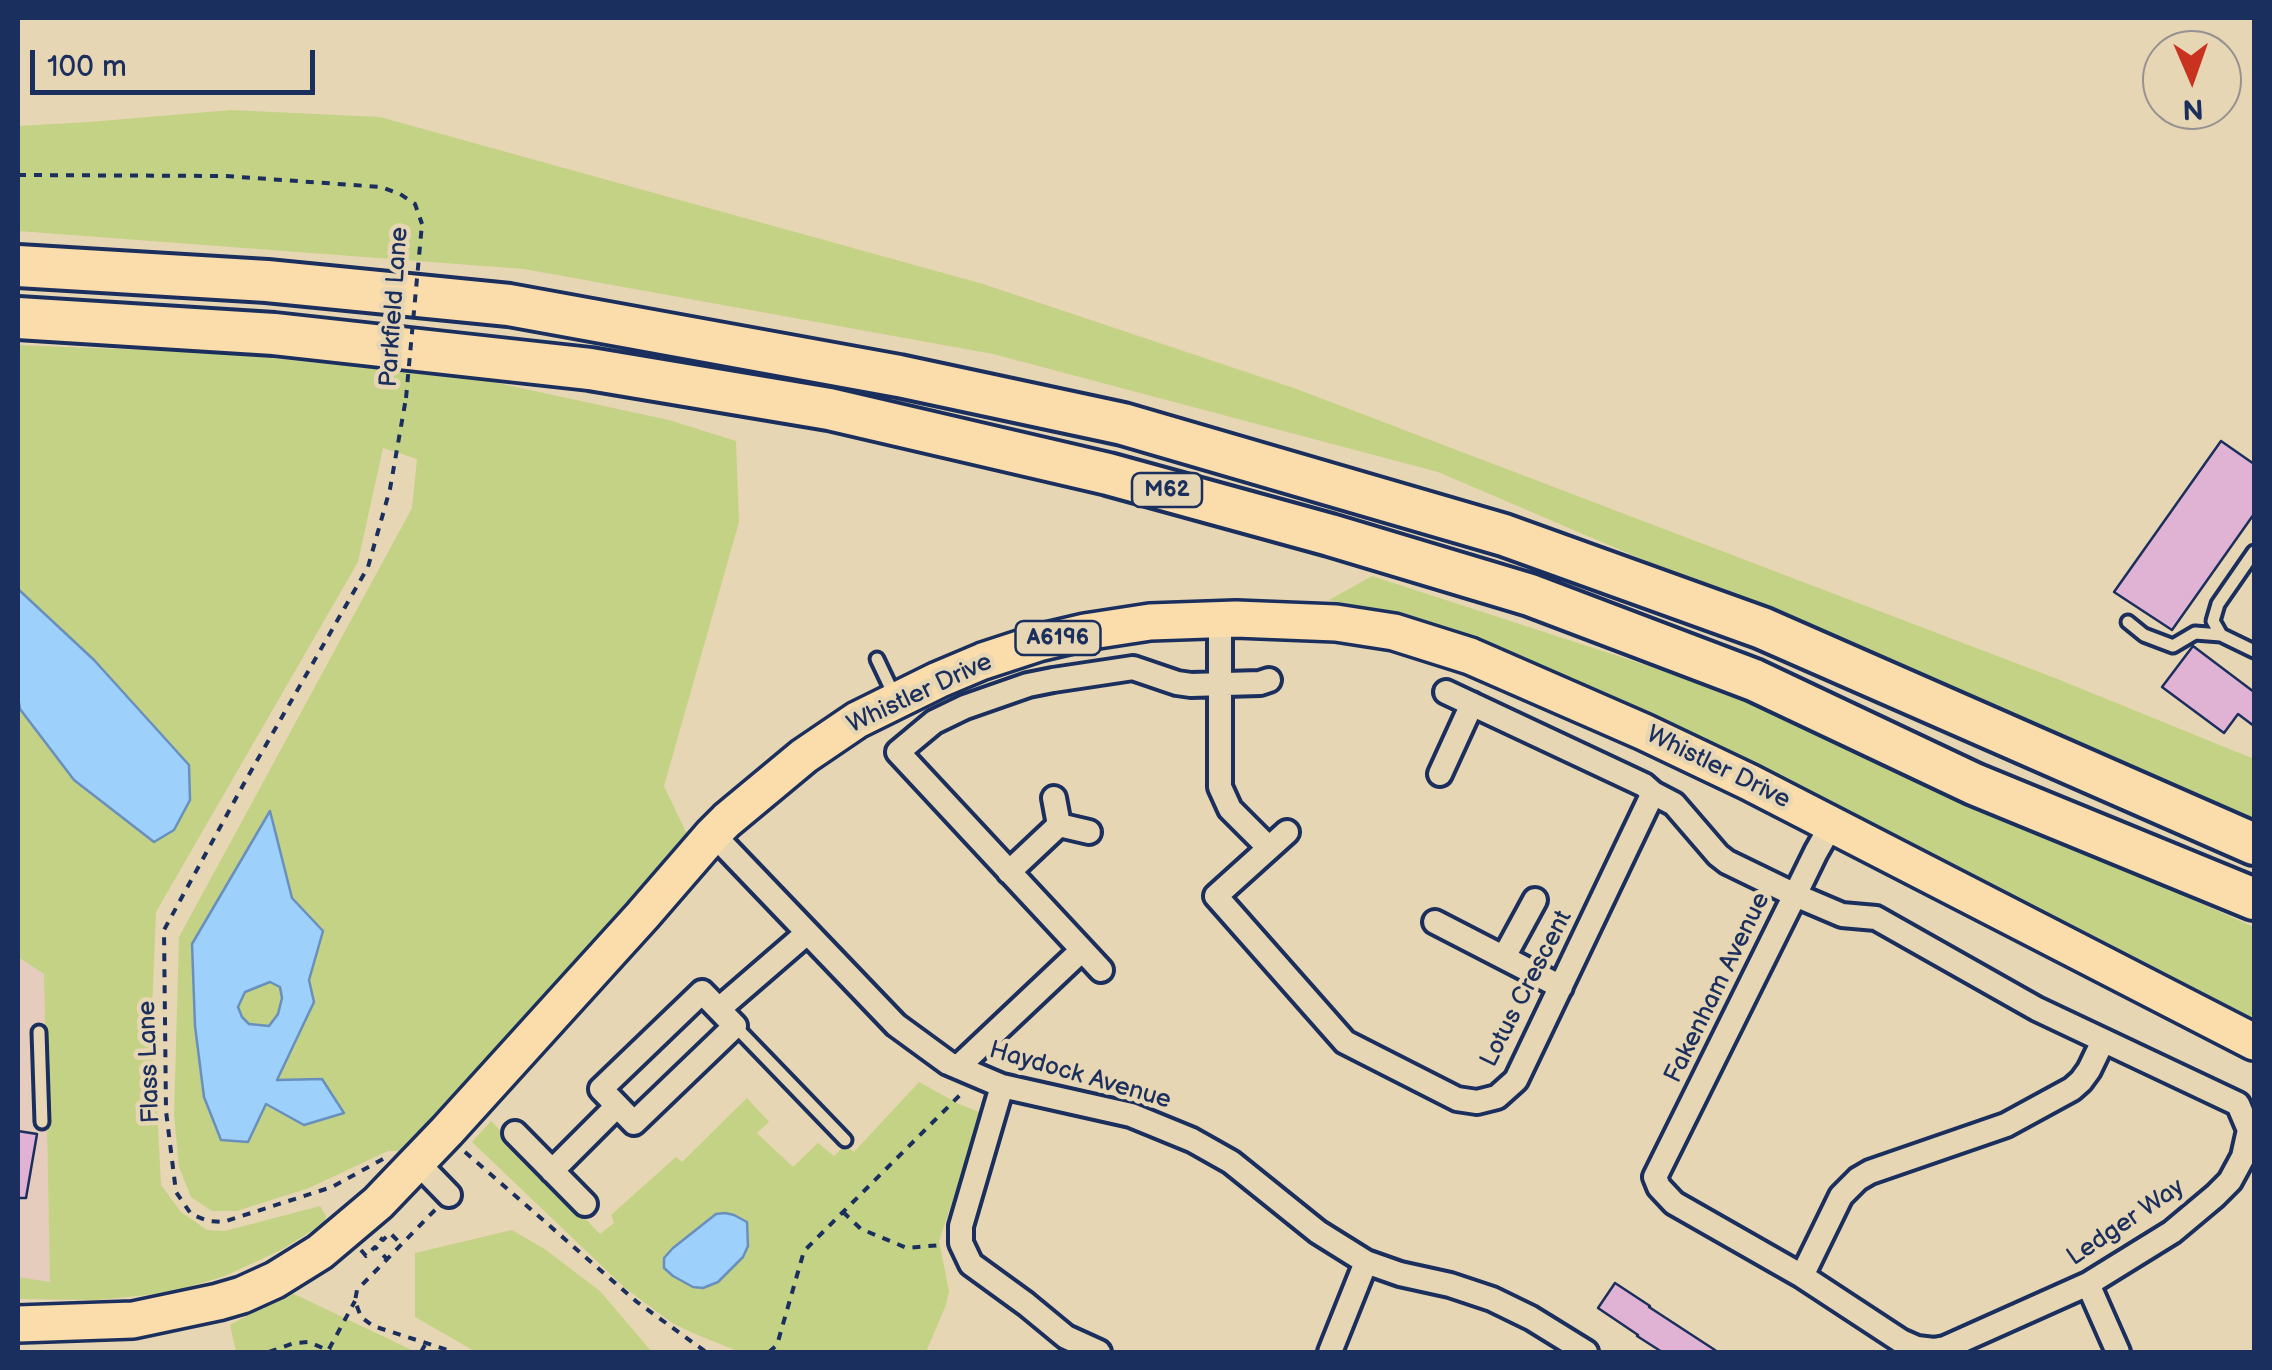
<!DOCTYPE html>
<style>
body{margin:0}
#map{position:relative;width:2272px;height:1370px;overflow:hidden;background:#e7d6b3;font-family:"Balsamiq Sans",sans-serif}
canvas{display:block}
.frame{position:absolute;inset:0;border:20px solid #1b2f5e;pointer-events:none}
.north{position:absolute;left:2142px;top:30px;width:100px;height:100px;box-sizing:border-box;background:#e7d6b3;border:2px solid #959391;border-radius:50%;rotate:178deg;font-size:28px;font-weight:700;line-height:40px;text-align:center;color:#1b2f5e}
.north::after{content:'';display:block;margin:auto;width:35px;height:45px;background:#c8321e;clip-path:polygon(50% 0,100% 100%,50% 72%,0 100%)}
.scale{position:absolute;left:30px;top:50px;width:285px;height:45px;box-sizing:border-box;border:5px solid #1b2f5e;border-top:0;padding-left:12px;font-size:30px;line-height:35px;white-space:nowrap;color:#1b2f5e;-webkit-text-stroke:8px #e7d6b3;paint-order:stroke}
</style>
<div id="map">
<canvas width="2272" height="1370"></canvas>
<div class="frame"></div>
<div class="north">N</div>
<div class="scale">100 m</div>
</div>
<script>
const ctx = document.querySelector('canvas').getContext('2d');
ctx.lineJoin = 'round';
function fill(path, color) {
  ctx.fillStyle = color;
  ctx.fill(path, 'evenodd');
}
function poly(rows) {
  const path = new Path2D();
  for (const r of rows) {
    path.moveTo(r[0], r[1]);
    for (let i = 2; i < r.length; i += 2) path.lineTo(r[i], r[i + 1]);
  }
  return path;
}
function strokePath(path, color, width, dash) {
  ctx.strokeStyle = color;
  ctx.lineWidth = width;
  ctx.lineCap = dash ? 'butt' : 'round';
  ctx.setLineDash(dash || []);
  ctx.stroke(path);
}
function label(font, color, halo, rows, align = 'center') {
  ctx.font = font + ' "Balsamiq Sans",sans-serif';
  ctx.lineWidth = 9;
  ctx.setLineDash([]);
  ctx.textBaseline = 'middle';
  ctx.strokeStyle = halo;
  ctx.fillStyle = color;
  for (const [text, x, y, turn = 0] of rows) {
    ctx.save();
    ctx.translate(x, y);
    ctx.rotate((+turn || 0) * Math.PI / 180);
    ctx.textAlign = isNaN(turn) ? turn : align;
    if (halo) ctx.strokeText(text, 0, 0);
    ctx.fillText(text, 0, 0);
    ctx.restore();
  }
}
const built = poly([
 [18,957,44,974,50,1283,18,1277]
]);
const green = poly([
 [231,110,380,117,983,284,1294,388,2055,678,2254,759,2254,821,1438,472,993,354,524,269,18,231,18,126,89,122],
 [18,345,218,353,474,378,669,420,736,441,739,522,664,786,687,834,409,1151,388,1151,309,1188,237,1211,212,1211,191,1197,179,1167,174,1115,179,937,412,508,417,459,383,448,358,562,156,912,152,1011,161,1185,181,1212,207,1230,225,1231,320,1206,326,1216,325,1223,281,1250,225,1276,182,1289,147,1295,98,1300,18,1299,18,1277,50,1282,44,974,18,957,18,697,20,709,189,765,94,660,18,589],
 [270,813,292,898,323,931,309,980,314,1002,265,1104,192,944],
 [1372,576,1704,684,2254,927,2254,1019,2087,932,1578,682,1425,622,1329,600],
 [270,982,280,987,282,998,278,1014,269,1026,249,1024,242,1017,238,1007,245,991],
 [919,1082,959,1104,982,1113,939,1241,949,1291,946,1305,926,1352,740,1352,695,1334,672,1323,625,1288,472,1142,491,1121,600,1234,614,1223,611,1215,676,1157,682,1162,747,1098,769,1122,757,1133,793,1167,818,1143,834,1156,845,1145,854,1152],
 [716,1214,748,1246,743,1257,727,1274,702,1226],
 [512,1230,546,1250,600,1291,652,1352,476,1352,415,1317,415,1253],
 [290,1292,416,1352,236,1352,230,1325]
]);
const water = poly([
 [18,589,94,660,189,765,190,800,174,830,154,842,74,780,20,709,18,697,18,589],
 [270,811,292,898,323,931,309,980,314,1002,277,1080,322,1079,344,1113,304,1125,266,1104,248,1142,221,1140,204,1097,195,1026,192,944,270,811],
 [270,982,280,987,282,998,278,1014,269,1026,249,1024,242,1017,238,1007,245,992,270,982],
 [725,1213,734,1215,747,1222,748,1246,743,1257,718,1282,703,1288,693,1287,673,1276,664,1268,664,1258,673,1248,716,1214,725,1213]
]);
const building = poly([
 [2221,441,2254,464,2254,514,2172,630,2114,592,2221,441],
 [2193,646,2254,692,2254,726,2238,714,2224,733,2162,687,2193,646],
 [18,1131,37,1134,26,1198,18,1198,18,1131],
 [1615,1283,1650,1306,1649,1307,1718,1352,1662,1352,1637,1336,1638,1335,1598,1308,1615,1283]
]);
const path = poly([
 [18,175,226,176,381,187,400,194,415,204,422,224],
 [465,1152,637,1302,706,1352],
 [383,1159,332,1187,223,1222,208,1221,191,1214,176,1192,166,1111,164,930,247,778,368,567,390,489,406,398],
 [435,1210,357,1290,355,1301,361,1317,373,1326,454,1352],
 [843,1212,861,1229,907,1248,941,1245],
 [380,1238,383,1240,390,1233,401,1244],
 [361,1250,366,1256,375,1247,386,1258],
 [329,1349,355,1301],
 [269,1352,294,1343,309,1342,332,1352],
 [421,1352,426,1343],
 [769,1352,777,1345,804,1251,962,1093]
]);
const lane = poly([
 [2128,622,2144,635,2173,646,2195,633,2221,635,2254,651],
 [2221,635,2213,621,2218,604,2254,552],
 [877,659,895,697],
 [735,1026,845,1140],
 [39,1032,42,1122]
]);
const street = poly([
 [1220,619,1220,787,1230,809,1269,848],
 [1446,692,1644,785,1653,793,1674,804,1718,855,1727,862,1795,895,1842,915,1876,918,2037,1009,2238,1104,2249,1130,2243,1157,2230,1181,2215,1196,2172,1232,2088,1284,1945,1348,1934,1350,1917,1348,1901,1341,1802,1276,1674,1203,1659,1187,1655,1177,1795,895,1816,852,1832,824],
 [1440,774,1472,704],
 [1054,798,1059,825,1089,832],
 [1287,832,1216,896,1345,1042,1457,1099,1477,1102,1497,1097,1516,1080,1653,793],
 [713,834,896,1025,948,1063,1002,1086,1131,1115,1192,1140,1231,1162,1318,1232,1366,1262,1400,1274,1450,1285,1492,1299,1531,1318,1586,1352],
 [1009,872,1059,825],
 [1435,922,1561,987],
 [1504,957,1535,900],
 [1101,970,898,752,934,722,965,707,1028,685,1053,680,1133,668,1177,683,1191,685,1260,683,1269,680],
 [702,992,735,1026,634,1123,601,1089,702,992],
 [719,1009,807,933],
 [958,1067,1082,950],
 [1002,1086,961,1226,961,1243,971,1264,1026,1304,1066,1337,1099,1352],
 [515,1133,585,1204],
 [417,1162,449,1195],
 [552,1171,617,1106],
 [1802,1276,1841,1196,1858,1179,1870,1172,2006,1125,2072,1089,2081,1081,2089,1070,2103,1041],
 [2088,1284,2118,1352],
 [1330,1352,1366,1262]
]);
const primary = poly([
 [18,1324,133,1320,218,1302,242,1295,275,1280,320,1252,378,1203,447,1131,642,916,713,834,727,820,804,756,857,720,938,680,983,661,1038,643,1085,632,1150,622,1236,619,1336,623,1394,632,1470,656,1644,732,1749,782,2254,1042]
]);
const highway = poly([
 [18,266,267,281,509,305,899,376,1123,424,1504,535,1762,628,2254,844],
 [18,318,274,334,590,369,829,409,1108,474,1330,535,1530,595,1754,680,1974,784,2254,899]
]);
const pathBridge = poly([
 [406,398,422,224]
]);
const shields = [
 [1167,490,70],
 [1058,638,85]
];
const shieldNames = [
 ["M62",1167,490],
 ["A6196",1058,638]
];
const streetNames = [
 ["Parkfield Lane",395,307,-86],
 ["Whistler Drive",920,694,-25],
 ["Whistler Drive",1718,768,26],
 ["Fakenham Avenue",1718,988,-64],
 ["Lotus Crescent",1527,989,-63],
 ["Flass Lane",150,1062,-92],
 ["Haydock Avenue",1080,1076,16],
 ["Ledger Way",2126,1223,-34]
];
fill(built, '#e5ccbd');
fill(green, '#c4d286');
fill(water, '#9dd0fb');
strokePath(water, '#6990bc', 2.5);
fill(building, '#e0b3d5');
strokePath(building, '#1b2f5e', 2.5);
strokePath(lane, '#1b2f5e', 19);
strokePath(street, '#1b2f5e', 30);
strokePath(primary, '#1b2f5e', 42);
strokePath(highway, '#1b2f5e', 48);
strokePath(path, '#1b2f5e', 4, [8, 8]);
strokePath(lane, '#e7d6b3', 11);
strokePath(street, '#e7d6b3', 22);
strokePath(primary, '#faddab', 35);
strokePath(highway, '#faddab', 40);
strokePath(pathBridge, '#1b2f5e', 4, [8, 8]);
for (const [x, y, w] of shields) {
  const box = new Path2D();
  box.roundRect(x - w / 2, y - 17, w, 34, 8);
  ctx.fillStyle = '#e7d6b3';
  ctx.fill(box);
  strokePath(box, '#1b2f5e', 2.5);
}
label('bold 22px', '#1b2f5e', null, shieldNames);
label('25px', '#1b2f5e', '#e7d6b3', streetNames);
</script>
